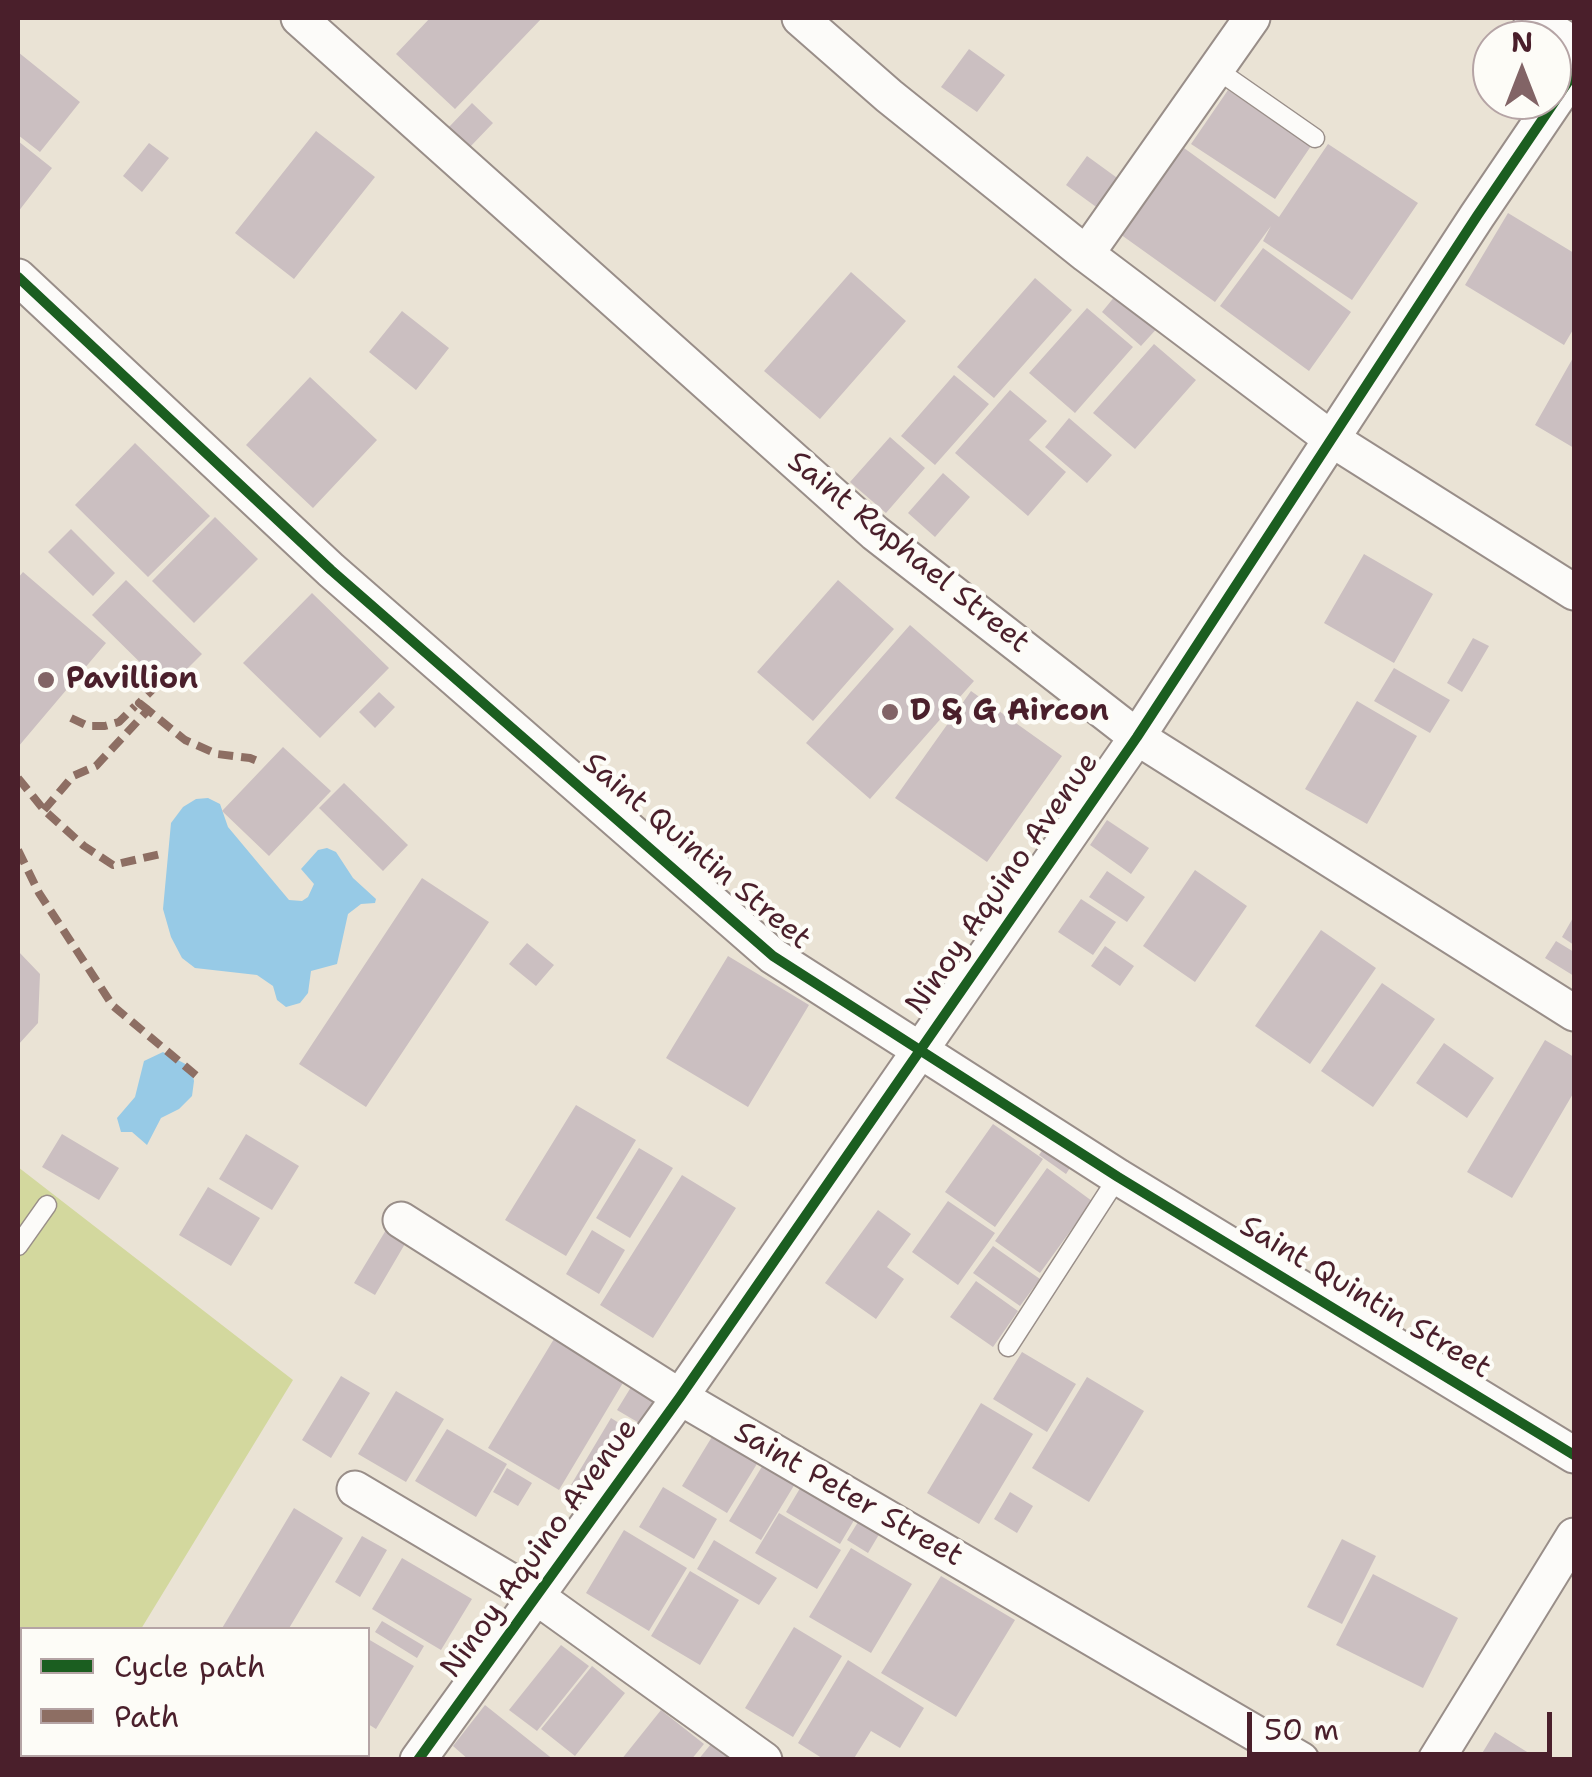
<!DOCTYPE html>
<style>
body{margin:0}
#map{position:relative;width:1592px;height:1777px;overflow:hidden;background:#eae3d5;font-family:"Shantell Sans",sans-serif}
canvas{display:block}
.frame{position:absolute;inset:0;border:20px solid #4a1f2b;pointer-events:none}
.legend{position:absolute;left:20px;top:1627px;width:350px;height:130px;box-sizing:border-box;background:#fdfcf7;border:2px solid #b5a4a5;margin:0;padding:12px 18px;list-style:none;font-size:30px;color:#4a1f2b}
.legend li{display:flex;align-items:center;gap:20px;height:50px}
.legend b{width:50px;border:2px solid #b5a4a5}
.north{position:absolute;left:1472px;top:20px;width:100px;height:100px;box-sizing:border-box;background:#fdfcf7;border:2px solid #b5a4a5;border-radius:50%;rotate:0deg;font-size:28px;font-weight:700;line-height:40px;text-align:center;color:#4a1f2b}
.north::after{content:'';display:block;margin:auto;width:35px;height:45px;background:#826466;clip-path:polygon(50% 0,100% 100%,50% 72%,0 100%)}
.scale{position:absolute;left:1247px;top:1712px;width:305px;height:45px;box-sizing:border-box;border:5px solid #4a1f2b;border-top:0;padding-left:12px;font-size:30px;line-height:35px;white-space:nowrap;color:#4a1f2b;-webkit-text-stroke:8px #fdfcf7;paint-order:stroke}
</style>
<div id="map">
<canvas width="1592" height="1777"></canvas>
<div class="frame"></div>
<ul class="legend">
<li><b style="height:12px;background:#1b5e20"></b>Cycle path</li>
<li><b style="height:12px;background:#8d6e63"></b>Path</li>
</ul>
<div class="north">N</div>
<div class="scale">50 m</div>
</div>
<script>
const ctx = document.querySelector('canvas').getContext('2d');
ctx.lineJoin = 'round';
function fill(path, color) {
  ctx.fillStyle = color;
  ctx.fill(path, 'evenodd');
}
function poly(rows) {
  const path = new Path2D();
  for (const r of rows) {
    path.moveTo(r[0], r[1]);
    for (let i = 2; i < r.length; i += 2) path.lineTo(r[i], r[i + 1]);
  }
  return path;
}
function strokePath(path, color, width, dash) {
  ctx.strokeStyle = color;
  ctx.lineWidth = width;
  ctx.lineCap = dash ? 'butt' : 'round';
  ctx.setLineDash(dash || []);
  ctx.stroke(path);
}
function label(font, color, halo, rows, align = 'center') {
  ctx.font = font + ' "Shantell Sans",sans-serif';
  ctx.lineWidth = 9;
  ctx.setLineDash([]);
  ctx.textBaseline = 'middle';
  ctx.strokeStyle = halo;
  ctx.fillStyle = color;
  for (const [text, x, y, turn = 0] of rows) {
    ctx.save();
    ctx.translate(x, y);
    ctx.rotate((+turn || 0) * Math.PI / 180);
    ctx.textAlign = isNaN(turn) ? turn : align;
    if (halo) ctx.strokeText(text, 0, 0);
    ctx.fillText(text, 0, 0);
    ctx.restore();
  }
}
const green = poly([
 [18,1167,293,1380,141,1629,22,1630,22,1754,65,1755,61,1759,18,1759]
]);
const water = poly([
 [208,798,220,804,228,827,289,900,302,901,308,897,314,884,301,869,318,850,327,848,336,852,353,878,376,899,375,903,361,904,348,914,337,964,311,971,308,993,300,1003,286,1007,277,1000,273,986,257,975,195,968,182,958,171,937,163,909,171,823,183,807,196,799],
 [163,1052,191,1067,194,1081,192,1096,179,1109,161,1118,147,1145,132,1132,121,1132,117,1118,135,1097,144,1061]
]);
const building = poly([
 [430,18,542,18,455,109,396,54],
 [969,49,1005,75,977,112,941,87],
 [18,52,80,102,40,152,18,135],
 [1228,90,1311,146,1275,199,1191,144],
 [472,103,493,123,470,147,449,127],
 [316,131,375,177,294,279,235,233],
 [18,141,52,168,18,212],
 [149,143,169,158,142,192,123,176],
 [1328,144,1418,203,1352,300,1263,241,1271,226,1215,302,1120,234,1184,148,1279,217],
 [1087,156,1120,180,1099,209,1066,185],
 [1508,213,1574,253,1574,328,1564,345,1465,285],
 [1263,248,1351,312,1309,371,1220,306],
 [851,272,906,321,820,419,764,371],
 [1035,278,1072,310,994,398,957,367],
 [1120,290,1160,325,1141,346,1102,312],
 [1087,308,1133,347,1075,413,1029,373],
 [402,311,449,348,416,390,369,352],
 [1154,344,1196,380,1135,449,1093,413],
 [1574,356,1574,448,1535,425],
 [954,375,989,404,935,465,901,436],
 [310,377,377,440,313,508,246,445],
 [1010,390,1047,421,1029,440,1066,472,1028,516,955,453],
 [1069,418,1112,455,1087,483,1045,447],
 [890,437,925,468,886,513,850,482],
 [135,443,210,516,148,577,75,505],
 [943,473,970,497,935,537,908,513],
 [215,517,258,559,194,623,152,581],
 [71,529,115,573,93,596,48,552],
 [1364,554,1433,594,1394,663,1324,623],
 [23,572,106,643,18,747,18,578],
 [126,580,202,654,167,689,92,615],
 [838,580,894,629,813,721,757,672],
 [312,593,389,668,320,738,243,663],
 [910,625,974,681,870,799,806,743],
 [1473,638,1489,646,1462,692,1447,683],
 [1394,668,1450,700,1430,733,1374,701],
 [971,691,1062,756,987,862,895,798],
 [379,692,395,707,375,728,359,712],
 [1357,701,1417,736,1367,824,1305,789],
 [283,747,331,791,269,856,222,811],
 [344,783,408,845,383,871,319,808],
 [1107,820,1149,848,1131,874,1090,845],
 [1195,870,1247,906,1195,982,1143,946],
 [1107,871,1145,897,1127,922,1089,897],
 [422,878,489,922,366,1107,299,1064],
 [1081,899,1116,922,1093,955,1058,932],
 [1574,916,1574,945,1562,937],
 [1321,930,1376,968,1310,1064,1255,1026],
 [1556,941,1574,952,1574,976,1545,958],
 [527,943,554,965,536,986,509,964],
 [1105,946,1134,966,1120,986,1091,966],
 [18,951,40,974,38,1023,18,1045],
 [728,956,809,1005,748,1107,666,1058],
 [1382,983,1435,1019,1373,1107,1321,1071],
 [1545,1040,1574,1057,1574,1092,1512,1198,1467,1172],
 [1444,1043,1494,1078,1467,1118,1416,1083],
 [576,1105,636,1140,566,1256,505,1220],
 [993,1124,1043,1159,995,1227,945,1192],
 [62,1134,119,1168,99,1200,42,1167],
 [246,1134,299,1166,272,1210,219,1179],
 [1049,1141,1075,1160,1066,1174,1039,1155],
 [639,1148,673,1168,630,1238,596,1218],
 [1047,1168,1092,1201,1040,1273,995,1241],
 [682,1175,736,1208,653,1338,600,1305],
 [208,1187,260,1218,231,1266,179,1235],
 [948,1201,995,1233,958,1285,912,1252],
 [878,1210,911,1234,887,1267,904,1279,876,1319,825,1283],
 [389,1225,409,1237,375,1295,354,1283],
 [592,1230,625,1250,599,1294,566,1274],
 [993,1246,1040,1279,1020,1306,973,1273],
 [976,1281,1018,1311,993,1347,950,1317],
 [560,1329,630,1371,559,1490,488,1448],
 [1022,1352,1076,1384,1047,1432,993,1399],
 [639,1374,668,1391,646,1427,617,1410],
 [341,1376,370,1393,331,1458,302,1440],
 [1087,1377,1144,1411,1089,1502,1032,1468],
 [396,1391,444,1419,406,1482,358,1454],
 [981,1403,1033,1434,979,1524,927,1493],
 [611,1418,638,1435,595,1506,568,1490],
 [721,1422,766,1449,727,1513,682,1486],
 [447,1429,507,1464,476,1517,415,1481],
 [772,1450,804,1469,761,1540,729,1521],
 [507,1468,532,1483,518,1506,493,1492],
 [809,1473,863,1505,840,1544,786,1512],
 [663,1487,717,1519,694,1559,639,1527],
 [1010,1492,1033,1506,1017,1533,994,1519],
 [294,1508,343,1538,288,1630,221,1630],
 [866,1509,887,1521,868,1553,847,1540],
 [779,1513,841,1550,817,1589,755,1553],
 [624,1530,687,1568,649,1631,586,1593],
 [362,1536,387,1550,360,1597,335,1582],
 [1342,1539,1376,1556,1342,1624,1307,1607],
 [714,1540,777,1578,759,1605,697,1569],
 [851,1548,912,1584,871,1653,809,1617],
 [402,1558,472,1599,441,1650,372,1609],
 [690,1571,739,1600,700,1665,651,1636],
 [1373,1574,1458,1618,1423,1688,1336,1645],
 [941,1576,1015,1620,956,1717,881,1673],
 [382,1621,424,1646,417,1658,375,1632],
 [794,1627,842,1656,793,1737,745,1708],
 [368,1639,414,1666,376,1729,368,1724],
 [561,1645,589,1666,537,1731,509,1710],
 [848,1660,924,1708,900,1748,871,1731,853,1760,825,1760,798,1743],
 [592,1666,625,1693,575,1756,541,1729],
 [485,1705,554,1760,469,1760,453,1746],
 [661,1710,704,1744,691,1760,621,1760],
 [1495,1732,1540,1760,1478,1760],
 [711,1744,731,1760,698,1760]
]);
const service = poly([
 [1216,69,1315,138],
 [18,1246,47,1205],
 [1008,1347,1118,1177]
]);
const minor = poly([
 [299,18,875,533,1137,737,1574,1013],
 [800,18,889,96,1086,254,1330,438,1574,592],
 [1532,18,1574,45],
 [1086,254,1252,18],
 [18,277,331,570,773,956,1118,1177,1574,1455],
 [401,1220,680,1397,1301,1760],
 [355,1489,537,1597,764,1760],
 [418,1760,680,1397,1137,737,1477,216,1574,73],
 [1436,1760,1574,1536]
]);
const quiet = poly([
 [148,710,139,703,156,686],
 [71,718,88,726,105,726,119,722,135,706],
 [18,778,44,810,84,846,113,865,165,853],
 [44,810,73,776,96,766,148,710,185,740,217,754,250,758,262,763],
 [18,850,39,893,113,1006,198,1077]
]);
const cycleway = poly([
 [18,277,331,570,773,956,1118,1177,1574,1455],
 [418,1760,680,1397,1137,737,1477,216,1574,73]
]);
const markers = [
 [46,680,10,"#826466"],
 [890,712,10,"#826466"]
];
const streetNames = [
 ["Saint Raphael Street",908,553,39],
 ["Saint Quintin Street",696,852,40],
 ["Ninoy Aquino Avenue",1003,884,-55],
 ["Saint Quintin Street",1365,1298,31],
 ["Saint Peter Street",848,1495,30],
 ["Ninoy Aquino Avenue",540,1549,-54]
];
const poiNames = [
 ["Pavillion",66,680],
 ["D & G Aircon",910,712]
];
fill(green, '#d3d89e');
fill(water, '#97cae6');
fill(building, '#cbbfc1');
strokePath(service, '#998e89', 21);
strokePath(minor, '#998e89', 39);
strokePath(service, '#fcfbf9', 18);
strokePath(minor, '#fcfbf9', 35);
strokePath(quiet, '#8d6e63', 8, [15, 8]);
strokePath(cycleway, '#1b5e20', 10);
for (const [x, y, r, color] of markers) {
  const dot = new Path2D();
  dot.arc(x, y, r, 0, 2 * Math.PI);
  ctx.fillStyle = color;
  ctx.fill(dot);
  strokePath(dot, '#fdfcf7', 4);
}
label('30px', '#4a1f2b', '#fdfcf7', streetNames);
label('bold 30px', '#4a1f2b', '#fdfcf7', poiNames, 'left');
</script>
